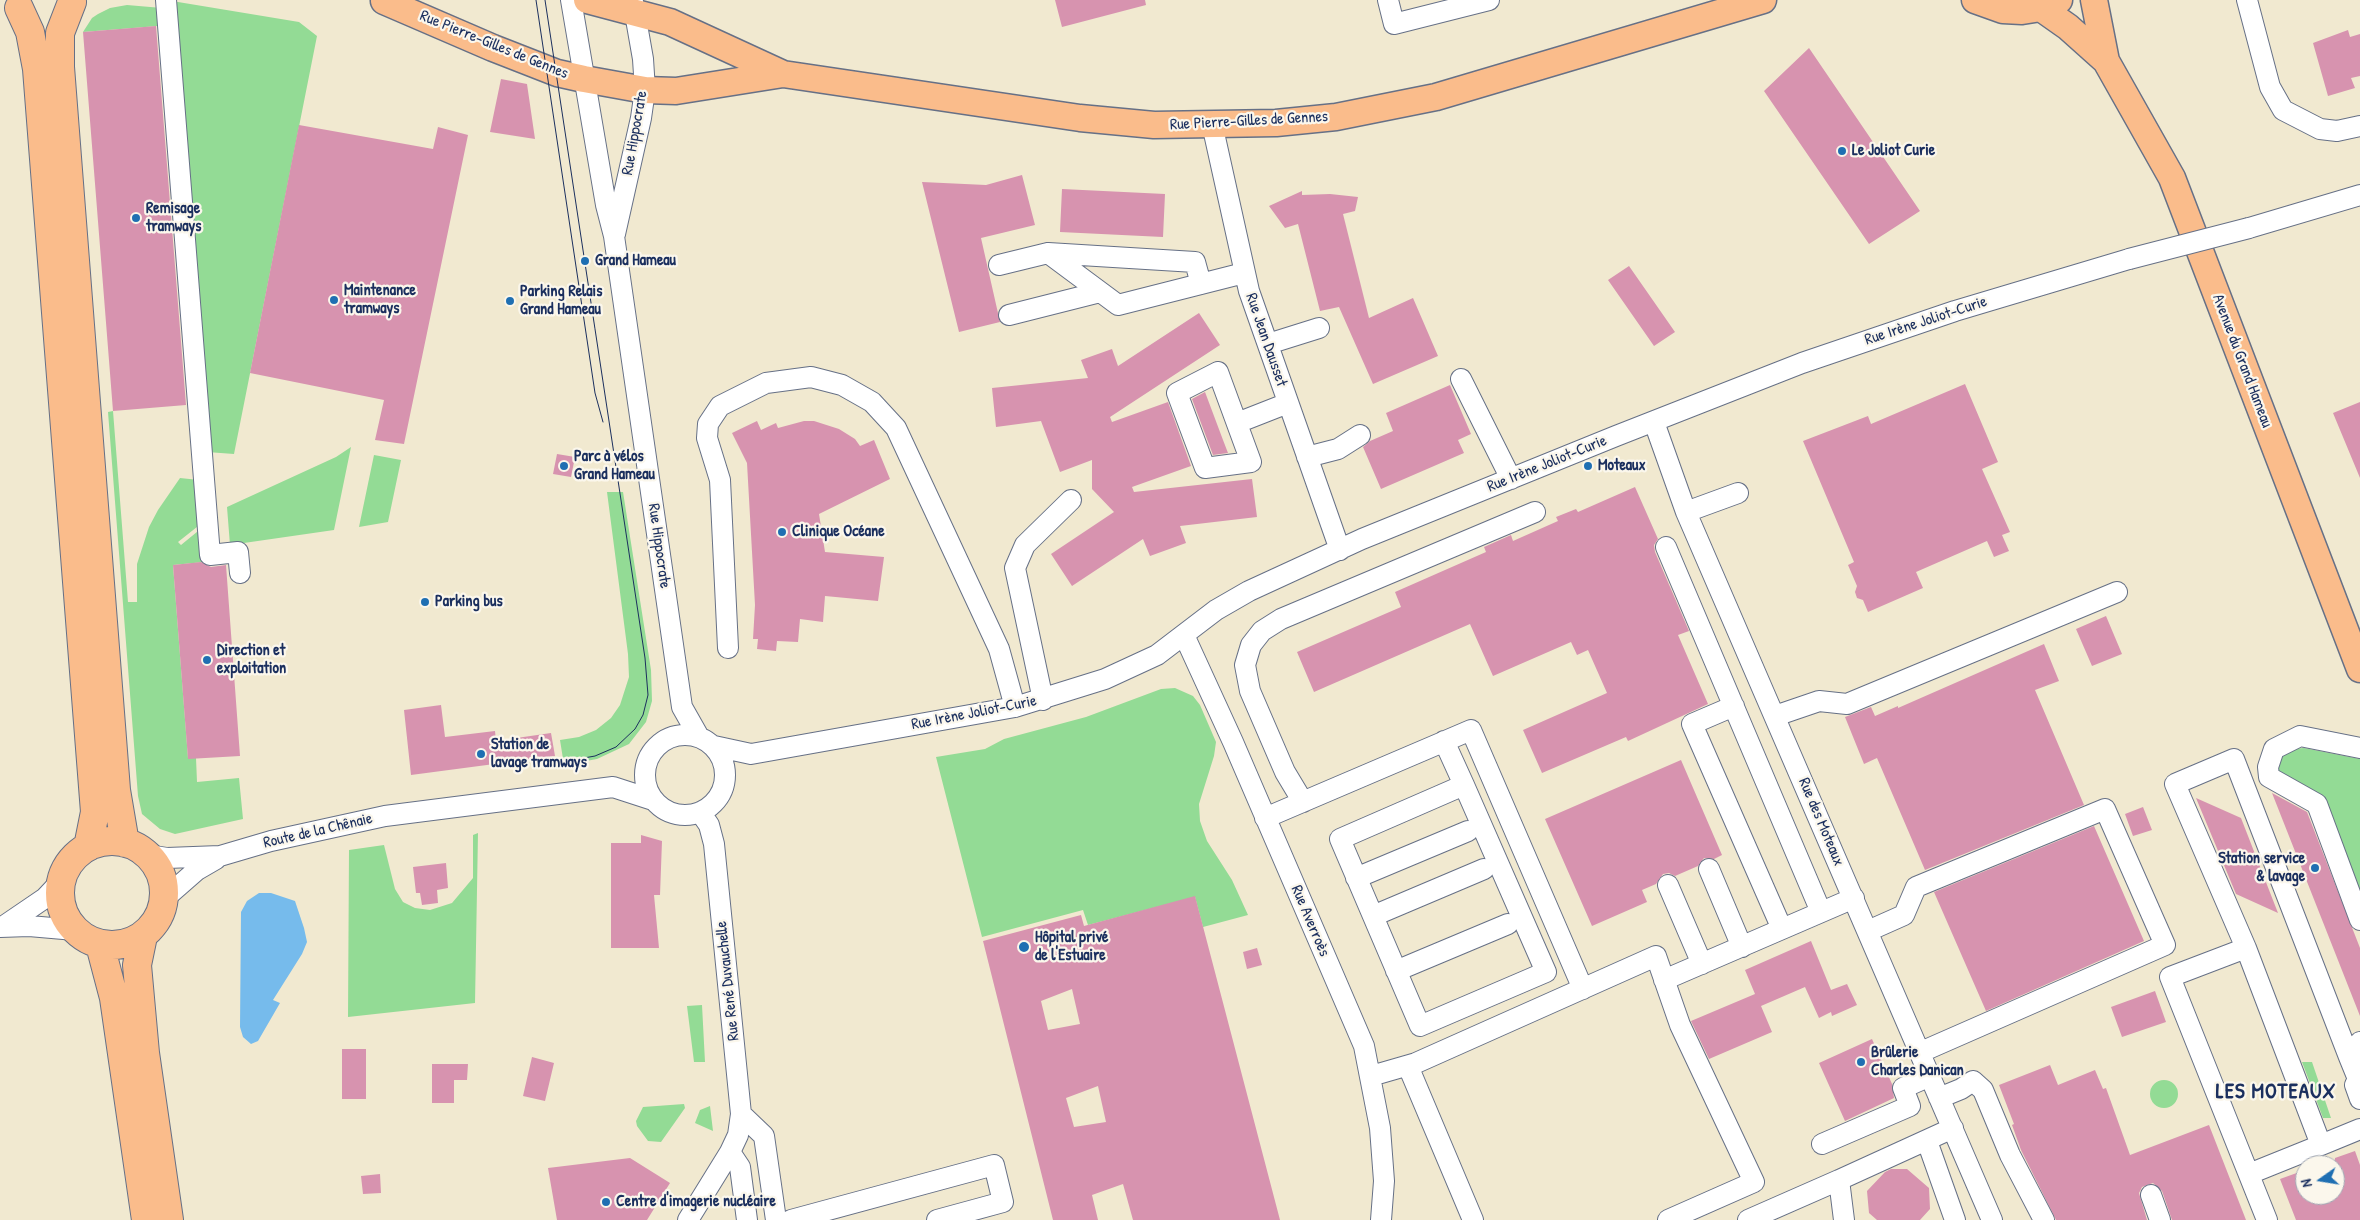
<!DOCTYPE html>
<meta charset="utf-8">
<style>
body{margin:0}
#map{position:relative;width:2360px;height:1220px;overflow:hidden;background:#f1e9d0;font-family:"Patrick Hand",sans-serif}
canvas{display:block}
.north{position:absolute;left:2295px;top:1155px;width:50px;height:50px;box-sizing:border-box;background:#fbf7ec;border:1px solid #a1a7b3;border-radius:50%;rotate:257deg;font-size:14px;font-weight:700;line-height:20px;text-align:center;color:#1b2f5e}
.north::after{content:'';display:block;margin:auto;width:18px;height:22px;background:#1f6fb2;clip-path:polygon(50% 0,100% 100%,50% 72%,0 100%)}
</style>
<div id="map">
<canvas width="2360" height="1220"></canvas>
<div class="north">N</div>
</div>
<script>
const ctx = document.querySelector('canvas').getContext('2d');
ctx.lineJoin = 'round';
function fill(path, color) {
  ctx.fillStyle = color;
  ctx.fill(path, 'evenodd');
}
function poly(rows) {
  const path = new Path2D();
  for (const r of rows) {
    if (r.length === 3) {
      path.moveTo(r[0] + r[2], r[1]);
      path.arc(r[0], r[1], r[2], 0, 2 * Math.PI);
      continue;
    }
    path.moveTo(r[0], r[1]);
    for (let i = 2; i < r.length; i += 2) path.lineTo(r[i], r[i + 1]);
  }
  return path;
}
function strokePath(path, color, width, dash) {
  ctx.strokeStyle = color;
  ctx.lineWidth = width;
  ctx.lineCap = dash ? 'butt' : 'round';
  ctx.setLineDash(dash || []);
  ctx.stroke(path);
}
function label(font, color, halo, rows, align = 'center') {
  ctx.font = font + ' "Patrick Hand",sans-serif';
  ctx.lineWidth = 4.5;
  ctx.setLineDash([]);
  ctx.textBaseline = 'middle';
  ctx.strokeStyle = halo;
  ctx.fillStyle = color;
  for (const [text, x, y, turn = 0] of rows) {
    ctx.save();
    ctx.translate(x, y);
    ctx.rotate((+turn || 0) * Math.PI / 180);
    ctx.textAlign = isNaN(turn) ? turn : align;
    if (halo) ctx.strokeText(text, 0, 0);
    ctx.fillText(text, 0, 0);
    ctx.restore();
  }
}
const green = poly([
 [172,1,299,22,317,36,234,454,207,452],
 [127,5,162,8,158,26,83,32,92,18,98,14,110,8],
 [113,411,128,602,137,602,137,564,149,527,158,510,180,478,199,480,202,523,178,542,181,545,203,527,204,562,173,565,188,758,196,758,197,782,239,778,243,819,175,834,160,829,142,814,138,796,108,412],
 [351,447,334,530,230,545,227,507,336,457],
 [374,455,401,460,388,522,359,527],
 [607,492,623,492,651,670,652,701,646,722,629,744,597,759,564,765,560,740,579,737,596,730,611,718,620,705,629,677,628,654],
 [1175,688,1193,696,1200,705,1216,742,1214,756,1199,804,1200,821,1207,841,1232,880,1248,915,1203,927,1195,897,1088,925,1083,910,982,937,936,757,985,749,1004,739,1086,717,1161,689],
 [2304,748,2360,759,2360,904,2315,792,2277,771,2281,758,2289,749],
 [478,833,475,1003,348,1017,349,850,384,845,395,889,403,902,415,908,430,910,452,903,473,878,473,835],
 [702,1005,705,1062,694,1062,687,1006],
 [2302,1062,2312,1062,2331,1118,2323,1118],
 [2164,1094,14],
 [684,1104,685,1108,661,1142,648,1141,637,1126,636,1121,643,1107],
 [710,1106,713,1131,695,1123,700,1110]
]);
const water = poly([
 [259,893,271,893,295,901,304,928,307,942,302,954,273,1000,280,1003,258,1041,251,1044,243,1037,240,1027,241,912,247,901]
]);
const building = poly([
 [1055,0,1145,0,1146,5,1062,27],
 [156,26,186,405,113,411,83,32],
 [2348,30,2350,37,2360,34,2360,76,2351,78,2355,88,2328,96,2313,43],
 [1809,48,1920,211,1869,244,1764,91],
 [501,79,527,84,535,139,490,132],
 [299,125,433,149,438,127,468,135,404,444,375,440,384,400,250,373],
 [1022,175,1035,225,981,238,1000,322,959,332,922,182,986,185],
 [1062,189,1165,194,1163,237,1060,232],
 [1302,191,1302,195,1330,194,1358,197,1355,211,1343,214,1369,318,1413,298,1438,356,1373,384,1339,307,1320,311,1298,224,1285,228,1269,206],
 [1629,266,1675,332,1654,346,1608,280],
 [1199,313,1220,345,1110,417,1112,422,1168,402,1191,466,1132,487,1134,492,1252,479,1257,517,1180,526,1186,543,1150,556,1143,539,1072,586,1051,554,1114,512,1092,489,1092,460,1060,472,1041,421,996,427,992,388,1088,378,1081,360,1112,349,1118,366],
 [1965,384,1998,462,1982,469,2010,532,2002,535,2009,551,1994,557,1987,541,1916,572,1923,588,1868,612,1863,600,1857,598,1855,592,1857,586,1848,565,1854,562,1803,441,1868,416,1871,424],
 [1450,385,1471,434,1458,440,1464,453,1381,489,1363,447,1370,441,1393,431,1386,413],
 [1205,392,1223,440,1228,453,1213,455,1192,399],
 [2360,402,2360,478,2333,413],
 [757,421,761,430,776,423,778,428,804,421,814,421,839,429,855,439,860,446,874,440,890,479,819,514,825,552,884,557,878,601,825,596,823,622,800,619,798,642,777,641,776,651,757,649,758,639,753,639,755,605,747,463,732,433],
 [557,454,575,457,571,477,553,474],
 [1635,487,1658,539,1654,545,1655,552,1689,631,1678,635,1708,704,1628,741,1626,737,1542,773,1523,730,1607,693,1588,650,1577,655,1571,642,1493,676,1470,624,1314,692,1297,652,1401,607,1395,592,1486,552,1484,547,1511,535,1513,541,1558,521,1556,517,1576,509,1578,512],
 [201,562,211,567,226,565,240,756,188,759,173,565],
 [2106,616,2122,654,2092,666,2076,629],
 [2044,644,2059,681,2035,690,2084,805,1925,870,1877,758,1864,764,1845,717,1871,707,1875,716,1898,706,1898,708],
 [441,705,445,737,495,731,496,741,551,733,555,756,411,775,404,710],
 [1681,760,1722,855,1714,859,1704,858,1698,866,1675,876,1669,873,1663,874,1656,884,1642,890,1647,902,1592,926,1545,819],
 [2272,793,2307,812,2360,948,2360,1016],
 [2196,798,2241,818,2278,913,2236,894],
 [2143,807,2152,830,2133,836,2125,814],
 [2094,826,2144,941,1986,1011,1934,892],
 [641,835,662,841,660,895,654,895,659,948,611,948,611,843,641,843],
 [446,863,448,888,437,890,438,903,422,905,420,893,416,893,413,867],
 [1195,896,1280,1220,1133,1220,1123,1184,1092,1195,1098,1220,1053,1220,983,941,1081,915,1084,926],
 [1072,989,1080,1024,1048,1030,1041,1001],
 [1098,1086,1106,1122,1074,1127,1066,1098],
 [1811,941,1831,990,1847,984,1857,1005,1832,1016,1831,1012,1819,1018,1805,987,1761,1006,1772,1032,1709,1059,1691,1021,1755,994,1745,970],
 [1257,948,1262,965,1247,969,1243,952],
 [2155,991,2166,1022,2122,1037,2111,1007],
 [1872,1039,1892,1084,1894,1098,1845,1121,1819,1063],
 [342,1049,366,1049,366,1099,342,1099],
 [532,1057,554,1063,545,1101,523,1096],
 [432,1064,468,1064,467,1080,454,1080,454,1103,432,1103],
 [2050,1065,2058,1085,2095,1070,2103,1089,2106,1088,2130,1155,2209,1125,2246,1220,2172,1220,2162,1191,2153,1183,2142,1187,2139,1193,2147,1220,2056,1220,2021,1150,2012,1125,2014,1124,1999,1085],
 [2355,1151,2360,1165,2360,1220,2296,1220,2280,1179,2305,1170,2305,1195,2335,1195,2335,1158],
 [630,1158,670,1183,647,1220,557,1220,548,1168],
 [1891,1169,1907,1169,1929,1188,1930,1209,1920,1220,1877,1220,1869,1213,1867,1191,1885,1172],
 [380,1174,381,1193,363,1194,361,1176]
]);
const minor = poly([
 [166,0,210,555,238,552,240,573],
 [571,0,606,205,614,236,682,707,699,737],
 [1388,0,1394,24,1489,0],
 [2247,0,2270,87,2283,110,2320,129,2337,131,2360,126],
 [1212,124,1249,291,1340,550],
 [2249,228,2360,195],
 [615,234,641,118,645,90,643,59,633,2],
 [1048,253,1118,305,1244,273],
 [999,265,1048,253,1195,262,1201,284],
 [1009,315,1100,292],
 [1268,344,1319,328],
 [1218,372,1251,462,1205,468,1177,393,1218,372],
 [1461,379,1511,479],
 [1654,422,1686,512,1992,1220],
 [1237,423,1288,403],
 [1307,457,1338,449,1360,435],
 [1686,512,1738,493],
 [1666,547,1821,912],
 [1184,635,1233,742,1364,1046,1380,1128,1384,1181,1381,1220],
 [728,648,720,480,707,438,708,424,720,406,766,383,811,377,842,385,872,402,896,428,999,649,1015,707],
 [1043,700,1015,568,1025,545,1071,500],
 [1734,706,1692,724,1782,929],
 [1775,716,1819,701,1847,704,2117,592],
 [685,775,40],
 [1444,741,1464,785,1546,972,1420,1026,1340,839,1464,785],
 [714,746,751,754,1015,707,1105,679,1157,655,1216,610,1249,591,1362,539,1616,436,1802,363,1955,311,2129,259],
 [2360,748,2300,736,2274,749,2268,767,2269,777,2317,804,2360,920],
 [1303,802,1285,772,1250,691,1245,665,1251,645,1262,631,1281,619,1535,512],
 [700,812,709,825,714,844,741,1114,738,1135,730,1152,740,1167,747,1220],
 [1265,818,1471,730,1583,989],
 [148,855,167,858,220,856,271,841,385,816,613,787,653,800],
 [1709,869,1742,947],
 [1356,878,1468,831],
 [1668,885,1702,964],
 [165,898,197,870,216,859],
 [1373,916,1484,869],
 [4,926,45,898,61,881],
 [0,927,29,926,75,930],
 [1868,931,1904,915,1916,887,2105,809,2165,945,1921,1052],
 [2246,948,2175,784,2234,759,2349,1057],
 [1396,971,1508,924],
 [1664,980,1854,898],
 [1408,1066,1473,1220],
 [2360,1075,2355,1085,2360,1099],
 [1371,1076,1416,1063,1656,956,1680,1025,1754,1182,1668,1220],
 [2358,1079,2349,1057,2360,1042],
 [1939,1098,1961,1089,1973,1081,1983,1090,2010,1155,2044,1220],
 [741,1114,764,1136,776,1220],
 [1927,1141,1955,1220],
 [1822,1144,1910,1106,1903,1088,1930,1076],
 [2249,1174,2321,1145],
 [2151,1195,2160,1220],
 [688,1220,730,1152],
 [791,1220,994,1165,1003,1202,937,1220],
 [1748,1220,1839,1180],
 [1844,1220,1839,1180,1953,1128],
 [2267,1220,2170,977,2246,948,2321,1145,2360,1129]
]);
const major = poly([
 [587,0,670,22,783,74,1080,118,1154,125,1276,123,1336,117,1436,97,1763,0],
 [1975,0,2003,10,2022,11,2041,8,2059,0],
 [2094,0,2106,61,2172,178,2360,669],
 [384,1,493,48,557,73,584,79,645,90,676,91,783,74],
 [2041,8,2068,27,2106,61]
]);
const highway = poly([
 [72,2,60,33,60,67,116,790,125,843],
 [19,8,30,32,37,69,95,812,88,847],
 [112,893,52],
 [143,936,137,965,145,1053,169,1220],
 [100,945,114,998,146,1220]
]);
const tram = poly([
 [536,0,595,393,603,422],
 [545,0,645,658,648,695,643,715,635,729,616,747,595,756,556,763]
]);
const minorBridge = poly([
 [2129,259,2249,228]
]);
const markers = [
 [1842,151,5,"#1f6fb2"],
 [136,218,5,"#1f6fb2"],
 [585,261,5,"#1f6fb2"],
 [334,300,5,"#1f6fb2"],
 [510,301,5,"#1f6fb2"],
 [564,466,5,"#1f6fb2"],
 [1588,466,5,"#1f6fb2"],
 [782,532,5,"#1f6fb2"],
 [425,602,5,"#1f6fb2"],
 [207,660,5,"#1f6fb2"],
 [481,754,5,"#1f6fb2"],
 [2315,868,5,"#1f6fb2"],
 [1024,947,6,"#1f6fb2"],
 [1861,1062,5,"#1f6fb2"],
 [606,1202,5,"#1f6fb2"]
];
const streetNames = [
 ["Rue Pierre-Gilles de Gennes",494,45,22],
 ["Rue Pierre-Gilles de Gennes",1249,121,-3],
 ["Rue Hippocrate",635,133,-80],
 ["Rue Irène Joliot-Curie",1926,321,-18],
 ["Rue Jean Dausset",1266,340,71],
 ["Avenue du Grand Hameau",2242,361,69],
 ["Rue Irène Joliot-Curie",1547,464,-22],
 ["Rue Hippocrate",659,546,82],
 ["Rue Irène Joliot-Curie",974,713,-11],
 ["Rue des Moteaux",1821,822,67],
 ["Route de la Chênaie",318,831,-13],
 ["Rue Averroès",1310,921,67],
 ["Rue René Duvauchelle",728,981,-96]
];
const poiNames = [
 ["Le Joliot Curie",1852,151],
 ["Remisage",146,209],
 ["tramways",146,227],
 ["Grand Hameau",595,261],
 ["Maintenance",344,291],
 ["tramways",344,309],
 ["Parking Relais",520,292],
 ["Grand Hameau",520,310],
 ["Parc à vélos",574,457],
 ["Grand Hameau",574,475],
 ["Moteaux",1598,466],
 ["Clinique Océane",792,532],
 ["Parking bus",435,602],
 ["Direction et",217,651],
 ["exploitation",217,669],
 ["Station de",491,745],
 ["lavage tramways",491,763],
 ["Station service",2305,859,"right"],
 ["& lavage",2305,877,"right"],
 ["Hôpital privé",1035,938],
 ["de l'Estuaire",1035,956],
 ["Brûlerie",1871,1053],
 ["Charles Danican",1871,1071],
 ["Centre d'imagerie nucléaire",616,1202]
];
const districtNames = [
 ["LES MOTEAUX",2276,1092]
];
fill(green, '#93db95');
fill(water, '#76bbec');
fill(building, '#d793af');
strokePath(minor, '#667086', 22);
strokePath(major, '#667086', 29);
strokePath(highway, '#667086', 30);
strokePath(minor, '#fff', 20);
strokePath(major, '#fabc8b', 26);
strokePath(highway, '#fabc8b', 28);
strokePath(tram, '#1b2f5e', 1);
strokePath(minorBridge, '#667086', 22, []);
strokePath(minorBridge, '#fff', 20);
for (const [x, y, r, color] of markers) {
  const dot = new Path2D();
  dot.arc(x, y, r, 0, 2 * Math.PI);
  ctx.fillStyle = color;
  ctx.fill(dot);
  strokePath(dot, '#fbf7ec', 2);
}
label('16px', '#1b2f5e', '#fbf7ec', streetNames);
label('bold 16px', '#1b2f5e', '#fbf7ec', poiNames, 'left');
ctx.letterSpacing = '1px';
label('bold 21px', '#1b2f5e', '#fbf7ec', districtNames);
ctx.letterSpacing = '0px';
</script>
